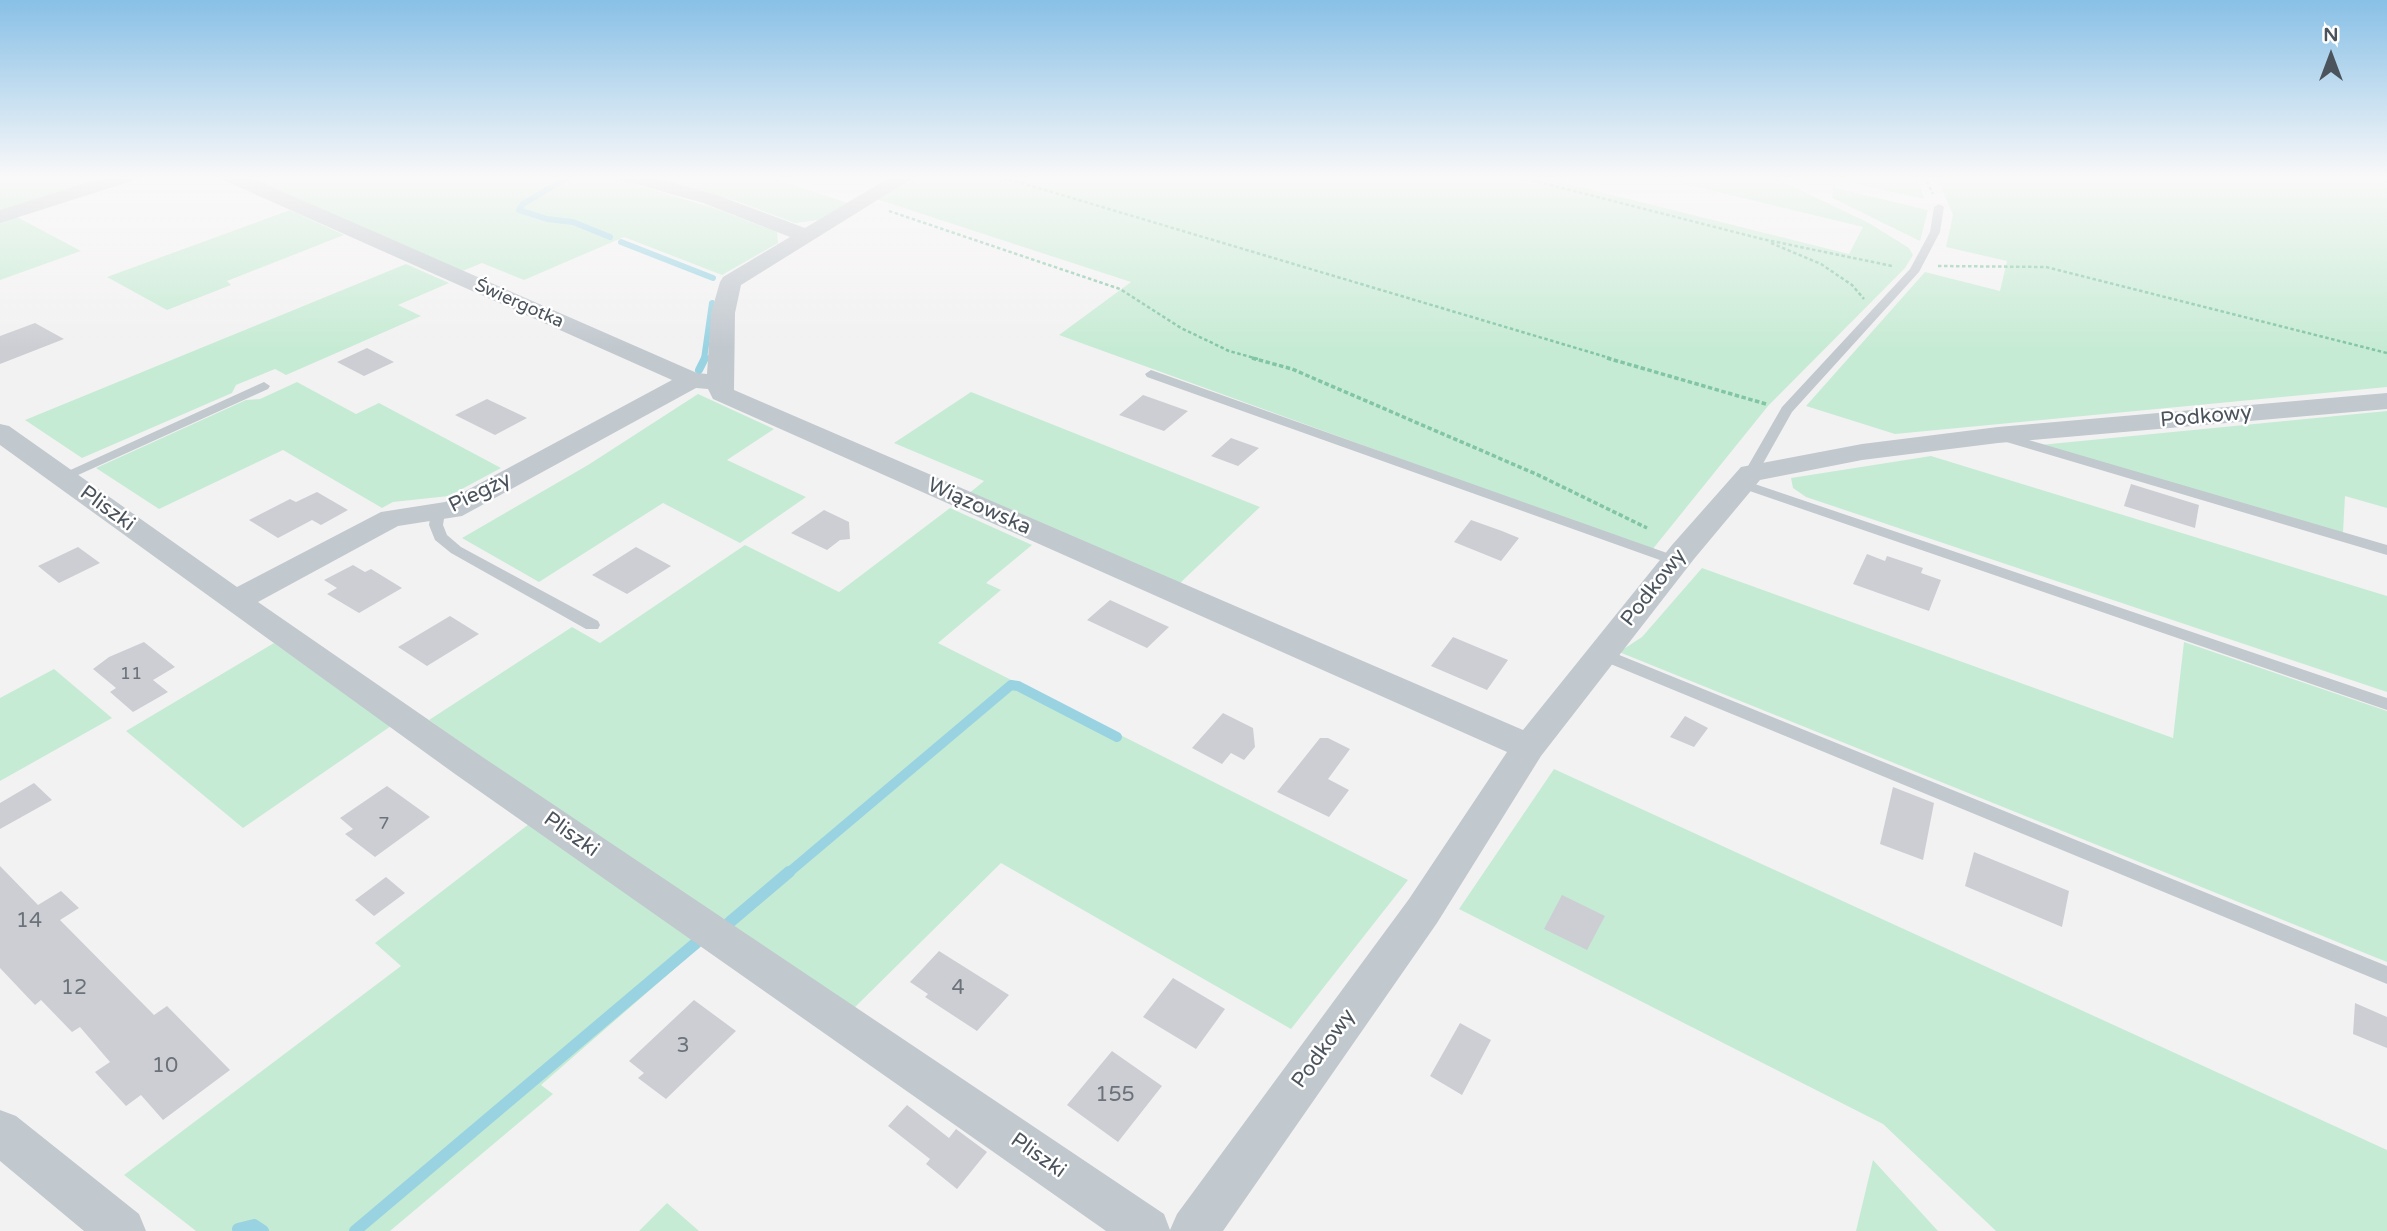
<!DOCTYPE html>
<meta charset="utf-8">
<style>
body{margin:0}
#map{position:relative;width:2387px;height:1231px;overflow:hidden;background:#f3f2f2;font-family:"Varela Round",sans-serif}
canvas{display:block}
.north{position:absolute;left:2296px;top:21px;width:70px;height:70px;-webkit-text-stroke:5px #fff;paint-order:stroke;rotate:0deg;font-size:19px;font-weight:700;line-height:28px;text-align:center;color:#4b545c}
.north::after{content:'';display:block;margin:auto;width:24px;height:32px;background:#4b545c;clip-path:polygon(50% 0,100% 100%,50% 72%,0 100%)}
</style>
<div id="map">
<canvas width="2387" height="1231"></canvas>
<div class="north">N</div>
</div>
<script>
const ctx = document.querySelector('canvas').getContext('2d');
ctx.lineJoin = 'round';
function fill(path, color) {
  ctx.fillStyle = color;
  ctx.fill(path, 'evenodd');
}
function poly(rows) {
  const path = new Path2D();
  for (const r of rows) {
    path.moveTo(r[0], r[1]);
    for (let i = 2; i < r.length; i += 2) path.lineTo(r[i], r[i + 1]);
  }
  return path;
}
function strokePath(path, color, width, dash) {
  ctx.strokeStyle = color;
  ctx.lineWidth = width;
  ctx.lineCap = dash ? 'butt' : 'round';
  ctx.setLineDash(dash || []);
  ctx.stroke(path);
}
function label(font, color, halo, rows, align = 'center') {
  ctx.font = font + ' "Varela Round",sans-serif';
  ctx.lineWidth = 5;
  ctx.setLineDash([]);
  ctx.textBaseline = 'middle';
  ctx.strokeStyle = halo;
  ctx.fillStyle = color;
  for (const [text, x, y, turn = 0] of rows) {
    ctx.save();
    ctx.translate(x, y);
    ctx.rotate((+turn || 0) * Math.PI / 180);
    ctx.textAlign = isNaN(turn) ? turn : align;
    if (halo) ctx.strokeText(text, 0, 0);
    ctx.fillText(text, 0, 0);
    ctx.restore();
  }
}
const green = poly([
 [0,176,94,176,100,179,0,211],
 [244,176,607,176,714,208,777,232,778,243,722,275,624,237,524,280,482,263,460,272],
 [651,176,768,176,848,203,819,220,795,223,736,201],
 [916,176,1537,176,1849,254,1863,227,1667,180,1670,176,1772,176,1869,223,1909,248,1913,255,1905,268,1768,406,1652,550,1059,335,1131,282,876,199],
 [1816,176,1917,176,1925,199],
 [1936,176,2387,176,2387,387,1895,434,1806,406,1925,272,2000,291,2007,261,1946,247,1953,215],
 [1833,187,1928,210,1920,241,1832,198],
 [290,210,344,235,227,281,231,285,167,310,107,277],
 [17,217,81,251,0,280,0,222],
 [406,264,449,283,398,305,421,316,286,375,275,369,236,385,232,393,82,458,25,420],
 [297,382,356,414,379,403,501,468,449,496,393,502,382,508,283,450,159,509,96,468,246,400,260,399],
 [971,392,1260,507,1179,584,967,495,984,481,894,443],
 [698,394,774,429,727,460,806,497,740,543,663,503,539,582,462,538,588,465],
 [2387,411,2387,508,2345,496,2343,533,2040,445],
 [1931,456,2387,596,2387,692,1806,497,1793,488,1791,478],
 [950,508,1032,545,986,583,1001,590,938,643,1408,880,1291,1029,1001,863,848,1014,429,720,572,627,600,643,745,545,839,592],
 [1702,568,2173,738,2184,642,2387,711,2387,962,1619,652,1642,637],
 [274,643,391,726,243,828,126,731],
 [54,669,112,718,0,781,0,698],
 [1554,769,2387,1150,2387,1231,1996,1231,1883,1124,1459,909],
 [529,824,704,943,541,1085,553,1094,390,1231,196,1231,124,1175,401,966,375,943],
 [1873,1160,1938,1231,1856,1231],
 [667,1203,699,1231,639,1231]
]);
const streamFar3 = poly([
 [570,176,523,204,519,210,547,219,573,222,610,237],
 [621,242,713,278],
 [704,359,712,303]
]);
const streamFar2 = poly([
 [699,370,705,358]
]);
const streamFar1 = poly([
 [787,874,1011,685,1018,686,1117,737]
]);
const stream = poly([
 [730,922,789,872],
 [238,1229,254,1225,263,1231],
 [355,1231,696,943]
]);
const building = poly([
 [35,323,64,339,0,364,0,336],
 [367,348,394,362,364,376,337,362],
 [1143,395,1188,411,1164,431,1119,415],
 [487,399,527,418,495,435,455,415],
 [1231,438,1259,448,1238,466,1211,456],
 [2131,484,2199,505,2195,528,2124,506],
 [317,492,348,510,321,525,312,520,278,538,249,520,290,499,296,502],
 [824,510,849,522,850,539,840,540,827,550,791,533],
 [1471,520,1502,531,1519,538,1501,561,1454,542],
 [78,547,100,563,59,583,38,566],
 [636,547,671,566,627,594,592,575],
 [1867,554,1885,561,1887,556,1923,568,1921,573,1941,580,1929,611,1853,584],
 [353,565,365,572,371,569,402,588,359,613,327,594,337,588,324,580],
 [1110,600,1169,627,1147,648,1087,620],
 [450,616,479,634,427,666,398,647],
 [1453,637,1508,660,1487,690,1431,666],
 [144,642,175,667,153,680,168,692,133,712,110,692,116,688,93,669,109,657],
 [1223,713,1253,728,1255,747,1244,760,1231,753,1222,764,1192,748],
 [1685,716,1708,728,1694,747,1670,737],
 [1320,738,1328,738,1350,749,1328,779,1349,790,1329,817,1277,792],
 [34,783,52,800,0,829,0,803],
 [387,786,430,817,375,857,345,834,353,829,340,818],
 [1893,787,1934,803,1923,860,1880,844],
 [1974,852,2069,891,2062,927,1965,886],
 [0,866,38,905,61,891,79,908,60,920,154,1015,167,1006,230,1070,163,1120,141,1095,126,1106,95,1072,110,1062,80,1027,72,1032,41,1000,35,1005,0,968],
 [386,877,405,893,374,916,355,900],
 [1562,895,1605,916,1587,950,1544,929],
 [939,951,1009,995,977,1031,925,997,928,994,910,982],
 [1173,978,1225,1009,1196,1049,1143,1017],
 [694,1000,736,1031,666,1099,638,1078,644,1073,629,1061],
 [2355,1003,2387,1017,2387,1048,2353,1034],
 [1460,1023,1491,1040,1462,1095,1430,1076],
 [1112,1051,1162,1086,1118,1142,1067,1105],
 [907,1105,949,1138,956,1129,987,1152,957,1189,926,1164,930,1159,888,1126]
]);
const pathFar1 = poly([
 [998,176,1613,359],
 [1515,176,1762,239,1892,266],
 [1924,176,1933,194],
 [889,211,1120,289,1181,328,1229,351,1258,359],
 [1771,243,1821,264,1852,285,1864,299],
 [1938,266,2046,267,2387,353]
]);
const path = poly([
 [1252,358,1292,369,1536,474,1647,528],
 [1607,358,1766,404]
]);
const service = poly([
 [1939,204,1944,207,1940,232,1919,272,1792,412,1756,476,1746,476,1744,473,1782,407,1910,269,1930,232,1934,207,1939,204],
 [1151,370,1681,558,1684,561,1681,564,1671,564,1147,377,1145,374,1151,370],
 [264,382,270,386,268,389,67,480,62,481,55,477,264,382],
 [1998,431,2387,545,2387,555,1993,438,1991,435,1998,431],
 [1743,480,2387,698,2387,710,1738,487,1736,484,1743,480],
 [438,508,445,512,443,525,447,535,461,547,598,621,600,625,598,629,586,629,451,553,435,540,429,525,431,512,438,508],
 [1602,648,2387,966,2387,984,1596,658,1594,654,1596,650,1602,648]
]);
const minor = poly([
 [108,176,138,176,135,180,0,223,0,210,108,176],
 [220,176,247,176,697,373,707,374,711,313,720,282,723,277,790,237,703,203,621,180,618,176,650,176,717,195,805,228,892,176,916,176,741,285,735,313,734,390,1523,730,1672,545,1741,467,1862,444,1998,427,2387,393,2387,409,1998,443,1862,460,1760,480,1694,559,1541,756,1437,923,1223,1231,1106,1231,455,774,0,445,0,424,9,426,237,587,381,512,445,502,672,380,223,180,220,176],
 [696,388,708,389,713,399,1507,752,1409,899,1177,1214,1170,1230,1164,1214,481,756,258,602,398,526,462,516,696,388],
 [0,1110,16,1116,139,1214,146,1231,84,1231,0,1161,0,1110]
]);
const farStreetnames = [
 ["Świergotka",519,304,24]
];
const numberNames = [
 ["11",131,674],
 ["7",384,824]
];
const streetNames = [
 ["Podkowy",2206,417,-5],
 ["Piegży",480,493,-26],
 ["Wiązowska",979,507,24],
 ["Pliszki",107,509,36],
 ["Podkowy",1654,588,-52],
 ["Pliszki",571,835,35],
 ["Podkowy",1324,1049,-54],
 ["Pliszki",1038,1156,35]
];
const nearNumbernames = [
 ["14",29,921],
 ["12",74,988],
 ["4",958,988],
 ["3",683,1046],
 ["10",165,1066],
 ["155",1115,1095]
];
fill(green, '#c6ebd4');
strokePath(streamFar3, '#99d3e2', 6);
strokePath(streamFar2, '#99d3e2', 8);
strokePath(streamFar1, '#99d3e2', 10);
strokePath(stream, '#99d3e2', 12);
fill(building, '#ccced3');
strokePath(pathFar1, '#82c5a4', 2.5, [3.5, 2.5]);
strokePath(path, '#82c5a4', 3.5, [4.5, 2.5]);
fill(service, '#c1c8ce');
fill(minor, '#c1c8ce');
const sky = ctx.createLinearGradient(0, 0, 0, 348);
sky.addColorStop(0, '#88c0e6');
sky.addColorStop(0.51, '#faf9f9');
sky.addColorStop(1, '#faf9f900');
ctx.fillStyle = sky;
ctx.fillRect(0, 0, 2387, 348);
label('18px', '#4b545c', '#fff', farStreetnames);
label('18px', '#6b727a', null, numberNames);
label('21px', '#4b545c', '#fff', streetNames);
label('21px', '#6b727a', null, nearNumbernames);
</script>
